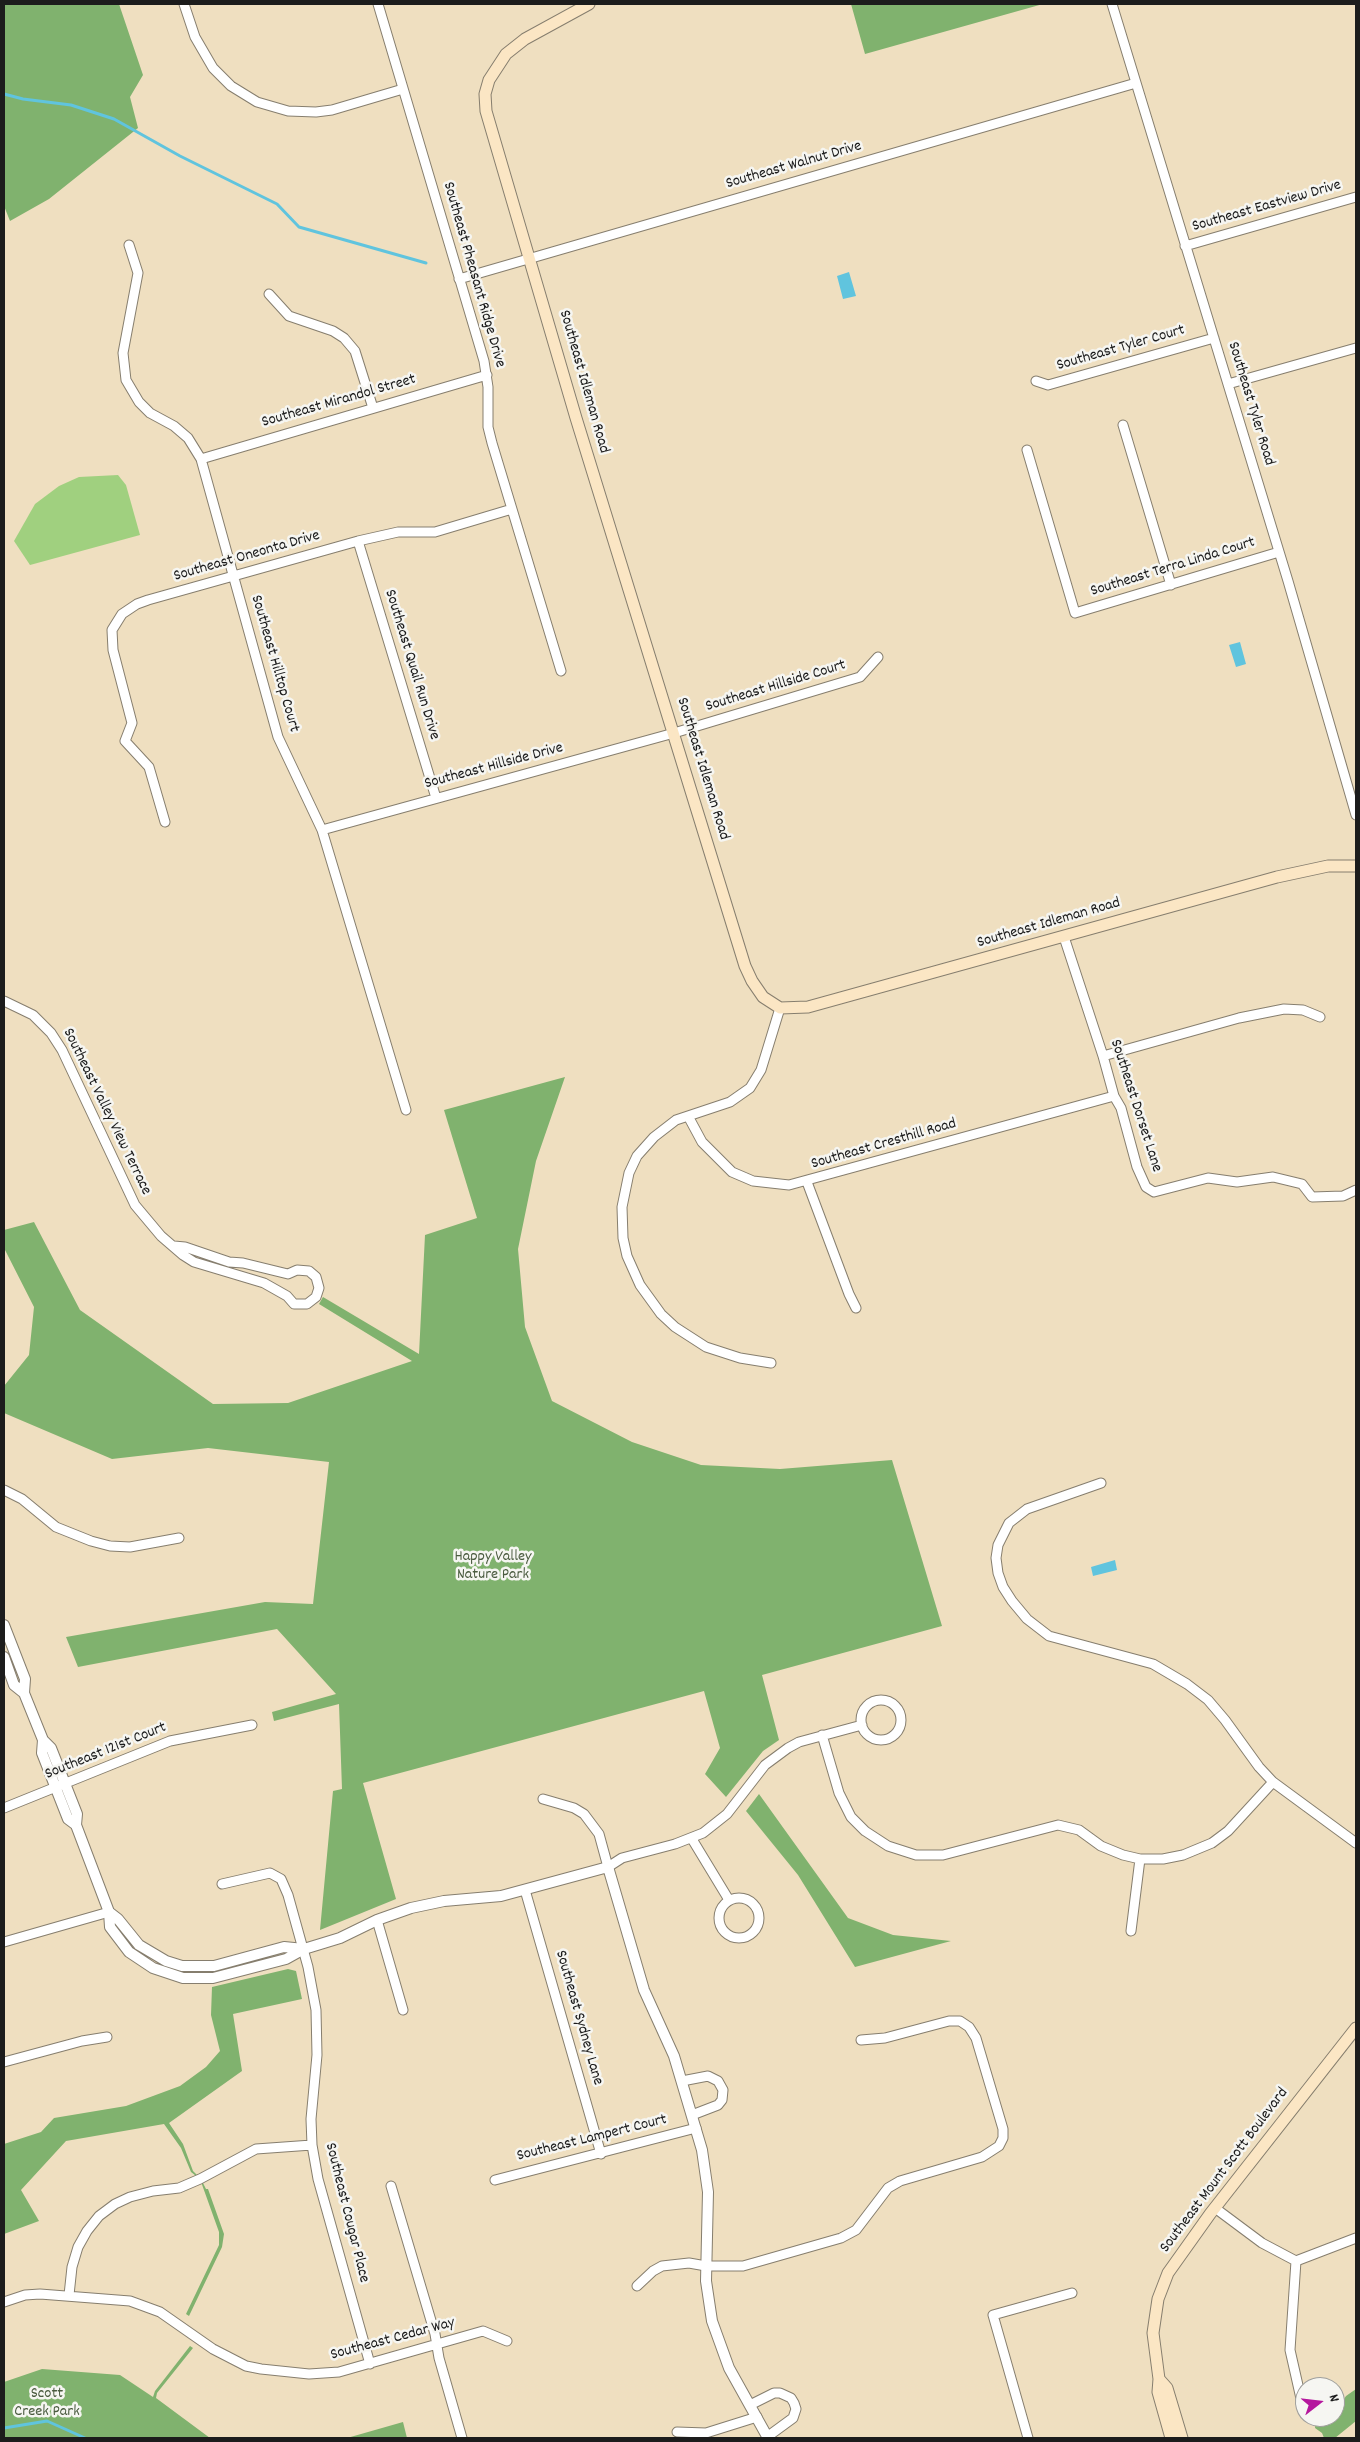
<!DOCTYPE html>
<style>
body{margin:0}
#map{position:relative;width:1360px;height:2442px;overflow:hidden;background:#efdfc0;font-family:Dekko,sans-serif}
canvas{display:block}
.frame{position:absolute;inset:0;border:5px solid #1c1c1c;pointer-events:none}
.north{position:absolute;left:1295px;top:2377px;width:50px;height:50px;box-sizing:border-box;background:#f6f6f2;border:1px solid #9f9f9c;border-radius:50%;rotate:74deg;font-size:14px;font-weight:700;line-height:20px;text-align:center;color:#1c1c1c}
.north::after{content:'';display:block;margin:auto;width:18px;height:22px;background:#b5179e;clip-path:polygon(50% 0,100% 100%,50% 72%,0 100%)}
</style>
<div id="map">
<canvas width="1360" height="2442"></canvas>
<div class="frame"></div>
<div class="north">N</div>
</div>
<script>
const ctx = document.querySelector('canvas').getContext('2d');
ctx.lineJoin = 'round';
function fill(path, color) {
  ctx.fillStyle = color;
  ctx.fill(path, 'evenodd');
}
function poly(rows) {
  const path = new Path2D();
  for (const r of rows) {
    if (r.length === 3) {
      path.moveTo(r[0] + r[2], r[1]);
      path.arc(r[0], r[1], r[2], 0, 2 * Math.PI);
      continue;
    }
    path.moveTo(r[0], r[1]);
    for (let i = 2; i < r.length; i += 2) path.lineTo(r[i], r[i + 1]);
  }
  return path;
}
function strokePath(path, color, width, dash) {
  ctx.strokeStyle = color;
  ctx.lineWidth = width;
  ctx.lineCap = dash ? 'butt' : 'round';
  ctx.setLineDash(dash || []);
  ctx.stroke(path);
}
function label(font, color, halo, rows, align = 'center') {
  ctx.font = font + ' Dekko,sans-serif';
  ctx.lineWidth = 5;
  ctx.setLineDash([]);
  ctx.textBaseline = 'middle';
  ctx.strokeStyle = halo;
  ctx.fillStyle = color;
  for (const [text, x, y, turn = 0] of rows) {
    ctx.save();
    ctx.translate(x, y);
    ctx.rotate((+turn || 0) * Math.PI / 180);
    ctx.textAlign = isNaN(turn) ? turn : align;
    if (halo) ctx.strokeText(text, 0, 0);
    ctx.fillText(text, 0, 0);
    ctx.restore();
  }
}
const green = poly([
 [118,475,126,485,140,535,30,565,14,541,35,504,59,486,79,477]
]);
const forest = poly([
 [4,4,119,4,143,75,130,97,138,128,49,199,10,221,4,206],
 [851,4,1043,4,865,54],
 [565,1077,536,1161,518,1249,525,1327,552,1401,632,1442,701,1465,780,1469,892,1460,942,1626,762,1675,779,1740,763,1751,726,1797,705,1774,720,1748,704,1691,363,1783,396,1899,320,1930,333,1791,342,1789,339,1704,274,1721,272,1712,336,1694,277,1629,78,1667,66,1637,265,1602,313,1604,329,1462,208,1448,112,1459,4,1413,4,1386,29,1355,34,1307,4,1248,4,1230,34,1222,80,1310,213,1404,288,1403,412,1361,319,1304,323,1297,419,1354,425,1235,477,1218,444,1110],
 [759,1794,848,1918,893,1935,951,1941,855,1967,798,1875,746,1811],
 [288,1969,296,1971,302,1999,233,2014,242,2071,169,2123,183,2144,193,2171,201,2179,206,2189,208,2189,224,2234,222,2247,189,2316,186,2314,219,2245,219,2232,200,2179,191,2172,181,2148,164,2124,66,2141,21,2190,39,2221,4,2234,4,2144,41,2132,54,2118,126,2106,180,2086,206,2067,220,2051,211,2015,212,1987],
 [190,2346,193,2348,157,2393,156,2398,210,2438,4,2438,4,2382,42,2369,120,2375,153,2397,155,2391],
 [1356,2389,1356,2421,1335,2438,1324,2438,1322,2433,1315,2428,1316,2418,1335,2417,1335,2407,1340,2405,1346,2396],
 [403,2422,407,2438,347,2438]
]);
const water = poly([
 [849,272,856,296,843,299,837,276],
 [1240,642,1246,664,1236,667,1229,645],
 [1115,1560,1117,1570,1093,1576,1091,1567]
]);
const stream = poly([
 [4,94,23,99,71,105,114,119,180,156,277,204,299,227,426,263],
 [4,2428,47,2421,85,2438]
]);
const minor = poly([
 [184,4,195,37,213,68,231,86,257,102,288,111,316,112,332,110,403,89],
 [378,4,484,361,488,387,488,427,492,443,561,671],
 [1112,4,1288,581,1356,815],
 [129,245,138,273,123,353,126,380,139,402,150,413,174,426,188,438,201,459,278,737,322,830,406,1110],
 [1185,246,1356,197],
 [459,279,1136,83],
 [269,294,289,316,333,331,344,338,355,351,373,408],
 [1036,381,1048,385,1214,338],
 [1228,384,1356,348],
 [1123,425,1171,585],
 [1027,450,1075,613,1279,552],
 [201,459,487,375],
 [358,541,436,798],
 [165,822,149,767,125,741,132,723,113,650,112,630,122,614,137,604,148,600,358,541,398,532,435,532,512,509],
 [322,830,674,733,860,677,878,657],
 [1064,937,1103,1056,1114,1096,1121,1108,1137,1167,1146,1187,1154,1192,1208,1178,1237,1182,1273,1177,1302,1184,1312,1197,1343,1196,1356,1190],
 [4,1001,33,1015,51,1033,62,1050,135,1205,161,1236,183,1255,194,1262,264,1283,287,1296,294,1304,307,1304,316,1297,319,1288,316,1277,309,1271,297,1270,288,1274,243,1263,229,1262,185,1247,174,1246],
 [1103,1056,1239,1018,1284,1009,1303,1010,1320,1017],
 [688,1116,702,1142,732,1172,753,1181,789,1185,1114,1096],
 [807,1182,849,1294,856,1308],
 [771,1363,740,1358,706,1347,675,1327,661,1314,640,1285,627,1256,623,1238,622,1207,629,1173,637,1156,654,1137,676,1120,730,1102,750,1088,761,1070,780,1008],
 [1101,1483,1027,1509,1009,1523,998,1545,996,1558,998,1573,1003,1587,1012,1601,1027,1619,1049,1636,1153,1664,1187,1684,1208,1700,1225,1720,1259,1767,1273,1782,1356,1843],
 [4,1490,22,1499,56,1527,91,1541,110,1546,130,1547,179,1538],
 [881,1720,20],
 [822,1735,839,1793,851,1817,865,1831,888,1846,916,1855,943,1855,1058,1825,1079,1830,1101,1846,1123,1855,1140,1859,1163,1859,1183,1855,1212,1843,1228,1831,1273,1782],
 [543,1799,574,1808,584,1814,599,1834,608,1867,622,1858,675,1844,703,1833,727,1814,765,1765,788,1748,799,1742,862,1725],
 [4,1808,170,1741,252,1725],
 [692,1839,729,1900],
 [222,1884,270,1873,281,1879,288,1895,308,1967,316,2010,317,2055,311,2119,312,2145,318,2179,370,2364],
 [525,1890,601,2154],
 [739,1918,20],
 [377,1920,403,2010],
 [1131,1931,1140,1859],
 [4,1942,109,1912],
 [4,2062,82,2041,107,2037],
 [682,2081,708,2076,718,2081,723,2090,722,2100,718,2105,692,2115],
 [495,2180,696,2128],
 [391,2186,435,2334,439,2358,462,2438],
 [1215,2208,1262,2243,1296,2261,1290,2350,1302,2403],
 [1296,2261,1356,2238],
 [637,2286,653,2271,662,2266,689,2263,706,2266,743,2266,841,2238,856,2230,888,2188,900,2181,982,2157,999,2146,1003,2138,1003,2129,976,2038,969,2027,960,2021,949,2021,885,2038,861,2040],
 [69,2295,72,2267,78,2247,87,2231,99,2216,115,2204,130,2197,153,2191,179,2188,200,2179,256,2149,312,2145],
 [4,2302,25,2295,40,2294,130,2301,160,2312,213,2349,246,2366,261,2369,309,2374,339,2372,483,2331,507,2341],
 [750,2405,774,2393,780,2393,791,2398,794,2403,796,2409,793,2418,767,2437],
 [677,2432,706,2433,757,2417],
 [1028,2438,993,2315,1072,2293]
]);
const tertiary = poly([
 [4,1625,25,1679,24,1693,43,1740,42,1753,68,1819,76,1825],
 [4,1657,14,1685,24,1693],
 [43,1740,51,1748,77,1814,76,1825,109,1912,110,1927,129,1952,153,1968,183,1978,213,1978,286,1959,304,1949,340,1938,377,1920,411,1908,444,1901,501,1896,608,1867,644,1990,674,2056,702,2150,708,2192,706,2281,712,2321,729,2368,768,2438],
 [109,1912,118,1919,139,1945,166,1961,182,1966,214,1966,284,1947,304,1949]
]);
const secondary = poly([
 [589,4,525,39,506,54,489,80,485,94,486,111,576,418,745,966,752,981,763,997,780,1008,808,1007,1277,877,1328,866,1356,866],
 [1159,2379,1167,2388,1182,2438],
 [1171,2438,1158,2392,1159,2379,1153,2333,1158,2299,1168,2273,1210,2214,1356,2028]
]);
const streetNames = [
 ["Southeast Walnut Drive",794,166,-16],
 ["Southeast Eastview Drive",1267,207,-16],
 ["Southeast Pheasant Ridge Drive",473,275,74],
 ["Southeast Tyler Court",1121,349,-16],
 ["Southeast Idleman Road",583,382,74],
 ["Southeast Mirandol Street",339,402,-16],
 ["Southeast Tyler Road",1250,404,73],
 ["Southeast Oneonta Drive",247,557,-16],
 ["Southeast Terra Linda Court",1173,568,-17],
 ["Southeast Hilltop Court",274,664,74],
 ["Southeast Quail Run Drive",411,665,73],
 ["Southeast Hillside Court",776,687,-17],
 ["Southeast Hillside Drive",494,767,-15],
 ["Southeast Idleman Road",702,769,73],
 ["Southeast Idleman Road",1049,924,-16],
 ["Southeast Dorset Lane",1135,1106,72],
 ["Southeast Valley View Terrace",106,1112,64],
 ["Southeast Cresthill Road",884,1145,-16],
 ["Southeast 121st Court",106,1752,-22],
 ["Southeast Sydney Lane",578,2018,74],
 ["Southeast Lampert Court",592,2139,-14],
 ["Southeast Mount Scott Boulevard",1225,2171,-53],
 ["Southeast Cougar Place",346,2213,76],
 ["Southeast Cedar Way",393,2340,-15]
];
const parkNames = [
 ["Happy Valley",493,1558],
 ["Nature Park",493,1576],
 ["Scott",47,2395],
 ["Creek Park",47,2413]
];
fill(green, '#a0d07f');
fill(forest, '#80b26e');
fill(water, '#60c4de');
strokePath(stream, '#60c4de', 3);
strokePath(minor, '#867e6e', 11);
strokePath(tertiary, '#867e6e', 12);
strokePath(secondary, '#867e6e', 13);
strokePath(minor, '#fff', 9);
strokePath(tertiary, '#fff', 10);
strokePath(secondary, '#fbe6c4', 11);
label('16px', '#1c1c1c', '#f6f6f2', streetNames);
label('16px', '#4a5b3f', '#f6f6f2', parkNames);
</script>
